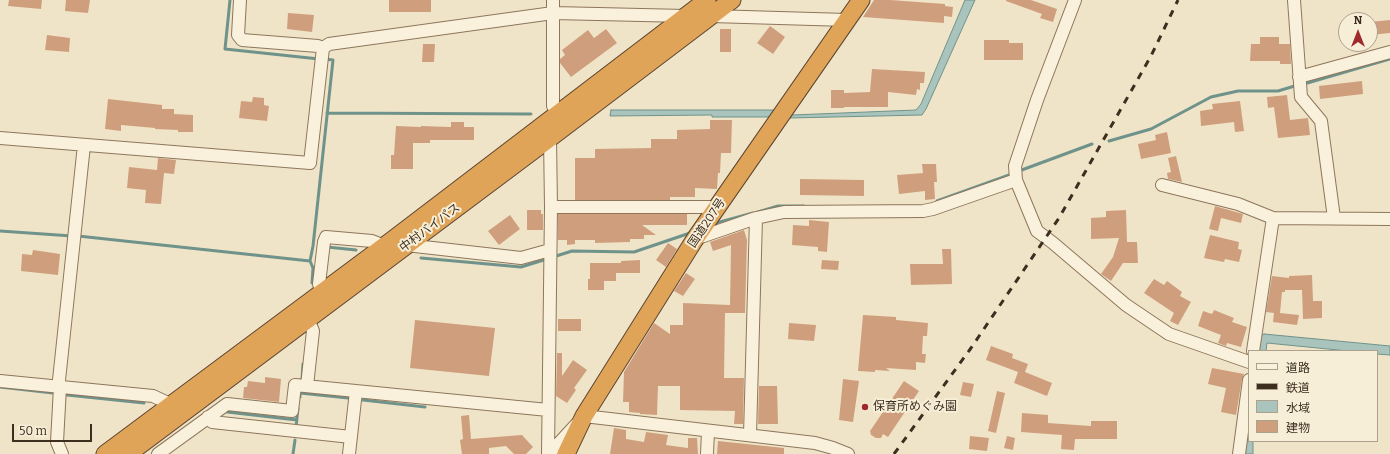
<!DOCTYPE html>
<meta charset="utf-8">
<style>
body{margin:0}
#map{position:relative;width:1390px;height:454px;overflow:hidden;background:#f0e4c8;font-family:Bitter,"Noto Sans JP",serif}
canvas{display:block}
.legend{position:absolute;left:1248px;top:350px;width:130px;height:92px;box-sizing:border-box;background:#f7eed8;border:1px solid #ada18e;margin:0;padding:5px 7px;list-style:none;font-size:12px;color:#3d2e20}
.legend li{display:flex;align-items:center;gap:8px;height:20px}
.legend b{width:20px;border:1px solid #ada18e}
.north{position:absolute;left:1338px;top:12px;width:40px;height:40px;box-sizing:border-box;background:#f7eed8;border:1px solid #ada18e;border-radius:50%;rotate:0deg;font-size:11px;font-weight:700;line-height:16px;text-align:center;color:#3d2e20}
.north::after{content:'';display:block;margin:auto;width:14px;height:18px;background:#9e2a2b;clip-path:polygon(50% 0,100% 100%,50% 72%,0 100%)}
.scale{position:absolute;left:12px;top:424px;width:80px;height:18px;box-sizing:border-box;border:2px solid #3d2e20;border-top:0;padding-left:5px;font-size:12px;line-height:14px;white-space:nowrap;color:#3d2e20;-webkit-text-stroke:3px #f7eed8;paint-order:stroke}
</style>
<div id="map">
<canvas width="1390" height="454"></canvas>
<ul class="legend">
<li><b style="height:5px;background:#faf1dc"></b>道路</li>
<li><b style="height:5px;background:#3d2e20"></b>鉄道</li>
<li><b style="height:11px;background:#a9c4bc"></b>水域</li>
<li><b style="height:11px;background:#cf9f7d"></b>建物</li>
</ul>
<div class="north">N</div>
<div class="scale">50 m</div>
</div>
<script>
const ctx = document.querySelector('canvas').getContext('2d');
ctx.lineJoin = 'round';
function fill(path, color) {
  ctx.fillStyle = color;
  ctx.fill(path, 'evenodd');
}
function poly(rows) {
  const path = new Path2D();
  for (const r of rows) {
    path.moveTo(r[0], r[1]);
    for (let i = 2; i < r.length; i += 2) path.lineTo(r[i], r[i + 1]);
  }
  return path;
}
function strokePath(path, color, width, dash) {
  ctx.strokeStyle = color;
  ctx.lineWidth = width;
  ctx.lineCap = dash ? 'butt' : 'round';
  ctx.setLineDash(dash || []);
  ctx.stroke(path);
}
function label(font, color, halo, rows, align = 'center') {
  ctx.font = font + ' Bitter,"Noto Sans JP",serif';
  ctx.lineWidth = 4;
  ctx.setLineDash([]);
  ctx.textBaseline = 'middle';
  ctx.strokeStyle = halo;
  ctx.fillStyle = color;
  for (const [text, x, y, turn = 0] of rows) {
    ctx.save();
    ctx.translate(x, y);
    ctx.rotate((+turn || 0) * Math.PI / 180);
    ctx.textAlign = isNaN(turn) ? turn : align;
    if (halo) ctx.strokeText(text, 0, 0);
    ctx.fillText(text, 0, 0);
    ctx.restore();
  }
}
const water = poly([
 [965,0,975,0,926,109,922,115,790,118,792,115,916,110,921,104,965,0],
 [611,110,775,110,771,117,712,117,712,115,610,116,611,110],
 [1264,334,1390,346,1390,355,1377,354,1377,351,1348,351,1267,343,1266,351,1258,351,1259,337,1264,334],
 [1249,417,1249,441,1253,441,1253,454,1244,454,1249,417]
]);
const stream = poly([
 [230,0,225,49,319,59],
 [1304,84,1390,59],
 [327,113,531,114],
 [1109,141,1151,129,1211,97,1238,91,1278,91,1298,85],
 [1019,171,1092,144],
 [937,201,1012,174],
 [758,212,778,206,804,206],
 [716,223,753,213],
 [0,231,72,236],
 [78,236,310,261,313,246,333,60,325,59],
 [327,247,356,250],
 [553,257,572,251,634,252,693,232],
 [421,258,521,267,547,259],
 [310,261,313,268,312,283],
 [302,379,303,364],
 [0,387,53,393],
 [67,395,144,403],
 [300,397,300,393,348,398],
 [363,400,425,407],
 [227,412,297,420],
 [296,427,298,408],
 [293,454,295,440]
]);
const building = poly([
 [9,0,42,0,41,9,8,6],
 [66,0,90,0,88,13,65,11],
 [389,0,431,0,431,12,389,12],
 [874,0,890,0,945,4,945,6,953,7,952,17,944,16,944,23,863,17],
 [1006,0,1031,0,1057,9,1053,22,1040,18,1042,14,1006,1],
 [288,13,314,15,312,32,287,29],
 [1390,20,1390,33,1370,35,1370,22],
 [770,26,785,37,773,54,757,43],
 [606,29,617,43,571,77,560,63,560,59,565,55,562,50,588,30,594,38],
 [720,29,731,29,731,52,720,52],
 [47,35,70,38,69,52,45,50],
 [1260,37,1279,37,1279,44,1290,44,1291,64,1280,64,1280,61,1250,61,1251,44,1260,44],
 [984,40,1009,40,1009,43,1023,43,1023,60,984,60],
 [423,44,435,44,434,62,422,62],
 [872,69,925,72,924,83,920,83,920,90,917,89,916,95,888,92,888,107,844,107,844,108,831,108,831,90,844,90,844,93,870,92],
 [1362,81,1363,94,1320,99,1319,86],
 [1287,95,1290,120,1308,118,1310,135,1278,138,1274,107,1268,108,1267,97],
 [253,97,264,98,264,105,269,106,267,121,239,118,241,101,252,102],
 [108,99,162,105,162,109,174,109,174,114,193,115,193,132,178,132,178,130,155,129,155,128,121,125,121,131,105,129],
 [1240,101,1244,131,1235,132,1234,122,1201,126,1200,111,1213,109,1212,104],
 [710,120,732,120,731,153,721,153,720,173,718,173,717,189,695,188,695,197,670,197,670,200,575,200,575,158,595,158,595,149,651,148,651,139,677,139,677,130,710,129],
 [451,122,464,122,464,127,474,127,474,140,430,140,430,143,413,143,413,169,391,169,391,155,394,155,396,126,421,127,421,126,451,127],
 [1167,132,1171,153,1141,159,1138,144,1156,140,1155,135],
 [1176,156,1182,182,1168,179,1167,173,1171,172,1168,158],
 [158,158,176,160,174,174,164,173,161,204,145,203,146,190,127,188,129,167,157,170],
 [922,164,936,164,937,182,934,182,935,199,925,200,925,191,899,194,897,175,923,173],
 [800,179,864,180,864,196,800,195],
 [1215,206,1243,214,1241,223,1221,218,1218,231,1209,229],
 [527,210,541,210,541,214,543,214,543,230,527,230],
 [1126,210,1127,242,1137,242,1138,263,1123,263,1111,281,1101,274,1113,257,1119,238,1091,239,1091,218,1106,217,1106,211],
 [558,214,687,214,687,225,642,225,656,235,644,235,644,239,630,239,630,242,595,243,595,240,575,240,575,244,567,245,567,240,558,240],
 [510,215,520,229,499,245,488,231],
 [809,220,829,222,827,252,818,251,818,247,792,245,793,225,809,226],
 [744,230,747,240,745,313,725,313,724,378,744,378,743,424,734,424,735,411,680,410,680,386,658,386,657,415,640,414,640,413,629,412,629,402,623,402,624,372,654,323,670,334,670,325,683,325,683,303,730,305,731,245,713,251,710,242],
 [1210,235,1239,242,1238,249,1242,250,1239,262,1225,259,1224,262,1204,258],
 [668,243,677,249,666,267,656,260],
 [942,249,951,249,952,284,911,285,910,264,943,264],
 [33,250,60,254,58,275,21,271,22,254,32,255],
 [640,260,640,273,616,273,616,281,604,281,604,290,588,290,588,279,590,279,590,263,621,263,621,261],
 [822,260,839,261,838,270,821,269],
 [686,273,695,279,683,296,674,291],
 [1312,275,1313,301,1322,301,1322,318,1303,319,1302,290,1285,290,1285,292,1282,292,1280,313,1299,315,1297,325,1273,322,1274,313,1266,312,1272,276,1289,278,1289,276],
 [1154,279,1164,285,1167,281,1182,292,1180,296,1191,302,1178,325,1170,321,1174,313,1144,293],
 [1214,310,1234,318,1232,322,1247,327,1241,347,1227,343,1226,346,1218,343,1221,335,1198,326,1203,311,1212,314],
 [863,315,896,317,896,320,928,323,927,336,923,336,922,354,926,354,925,363,916,362,916,370,886,368,890,371,875,370,875,372,858,371],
 [558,319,581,319,581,331,558,331],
 [415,320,495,328,489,376,410,368],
 [789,323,816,325,814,341,788,339],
 [991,346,1013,354,1012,358,1028,364,1025,372,1052,383,1047,396,1014,383,1018,372,986,360],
 [557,353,562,353,562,376,573,360,587,370,574,388,576,390,567,403,556,396],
 [1212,368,1244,374,1242,379,1236,415,1221,412,1226,388,1208,384],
 [265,377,281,379,279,402,243,398,244,387,247,387,248,381,265,383],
 [843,379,859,381,853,422,839,420],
 [904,381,919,391,888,437,883,434,881,438,876,438,871,435,870,431],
 [963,382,974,384,971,397,960,395],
 [759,386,777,386,778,424,758,424],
 [997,391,1005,393,996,433,988,431],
 [1022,413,1048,415,1048,423,1091,426,1091,421,1117,421,1117,439,1075,439,1074,450,1061,449,1062,435,1021,432],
 [469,415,471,439,522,435,533,447,526,454,514,454,506,446,489,448,489,454,462,454,460,440,463,439,461,416],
 [614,428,626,430,626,439,644,442,646,432,668,435,666,445,688,448,688,438,697,438,698,454,610,454],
 [970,436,989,438,987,451,969,449],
 [1007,436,1015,438,1013,450,1004,448],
 [718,441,784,448,784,454,717,454]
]);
const minor = poly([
 [240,0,238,35,242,40,318,46,323,48],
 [553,0,553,106,563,119],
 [1075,0,1037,100,1015,166,1016,180,1037,231,1053,243,1126,305,1169,334,1249,362],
 [1294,0,1301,97,1321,121,1334,218],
 [711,16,847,20],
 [1299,77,1390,52],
 [545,134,550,138,551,207,548,454],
 [0,138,310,163,323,48,329,44,553,13,686,16],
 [1162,185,1238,204,1273,218,1390,219],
 [551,207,717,207],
 [695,239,756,218,784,212,923,211,933,209,1016,180],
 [406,245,521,258,550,250],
 [322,293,319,284,324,242,326,237,372,241,385,246],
 [1253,351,1273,218],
 [0,381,153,396,170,404,176,410],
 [307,386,313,331,308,319],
 [208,417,212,422,351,437],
 [750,435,756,218],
 [62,454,57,442,60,387,59,380,84,145],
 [158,454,227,404,292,411,295,385,548,410],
 [349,454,356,391],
 [549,454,584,416,815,443,833,448,848,454],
 [707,454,708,431],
 [1239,454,1249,380]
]);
const highway = poly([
 [105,454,391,241,707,0],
 [128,454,550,138,732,0],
 [566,454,584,416,695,239,861,0]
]);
const rail = poly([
 [894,454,971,348,1059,218,1151,56,1178,0]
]);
const markers = [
 [865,407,4,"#9e2a2b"]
];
const streetNames = [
 ["国道207号",707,223,-56],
 ["中村バイパス",430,228,-37]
];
const poiNames = [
 ["保育所めぐみ園",873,407]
];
fill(water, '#a9c4bc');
strokePath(water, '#6f938a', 1);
strokePath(stream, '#6f938a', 3);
fill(building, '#cf9f7d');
strokePath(minor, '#8d765c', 14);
strokePath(highway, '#5b4430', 19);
strokePath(minor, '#faf1dc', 12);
strokePath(highway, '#e0a458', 17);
strokePath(rail, '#3d2e20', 3, [7, 7]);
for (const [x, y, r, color] of markers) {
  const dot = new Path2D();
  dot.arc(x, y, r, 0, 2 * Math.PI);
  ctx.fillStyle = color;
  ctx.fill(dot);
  strokePath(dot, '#f7eed8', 1.5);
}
label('12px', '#3d2e20', '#f7eed8', streetNames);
label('12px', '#3d2e20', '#f7eed8', poiNames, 'left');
</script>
